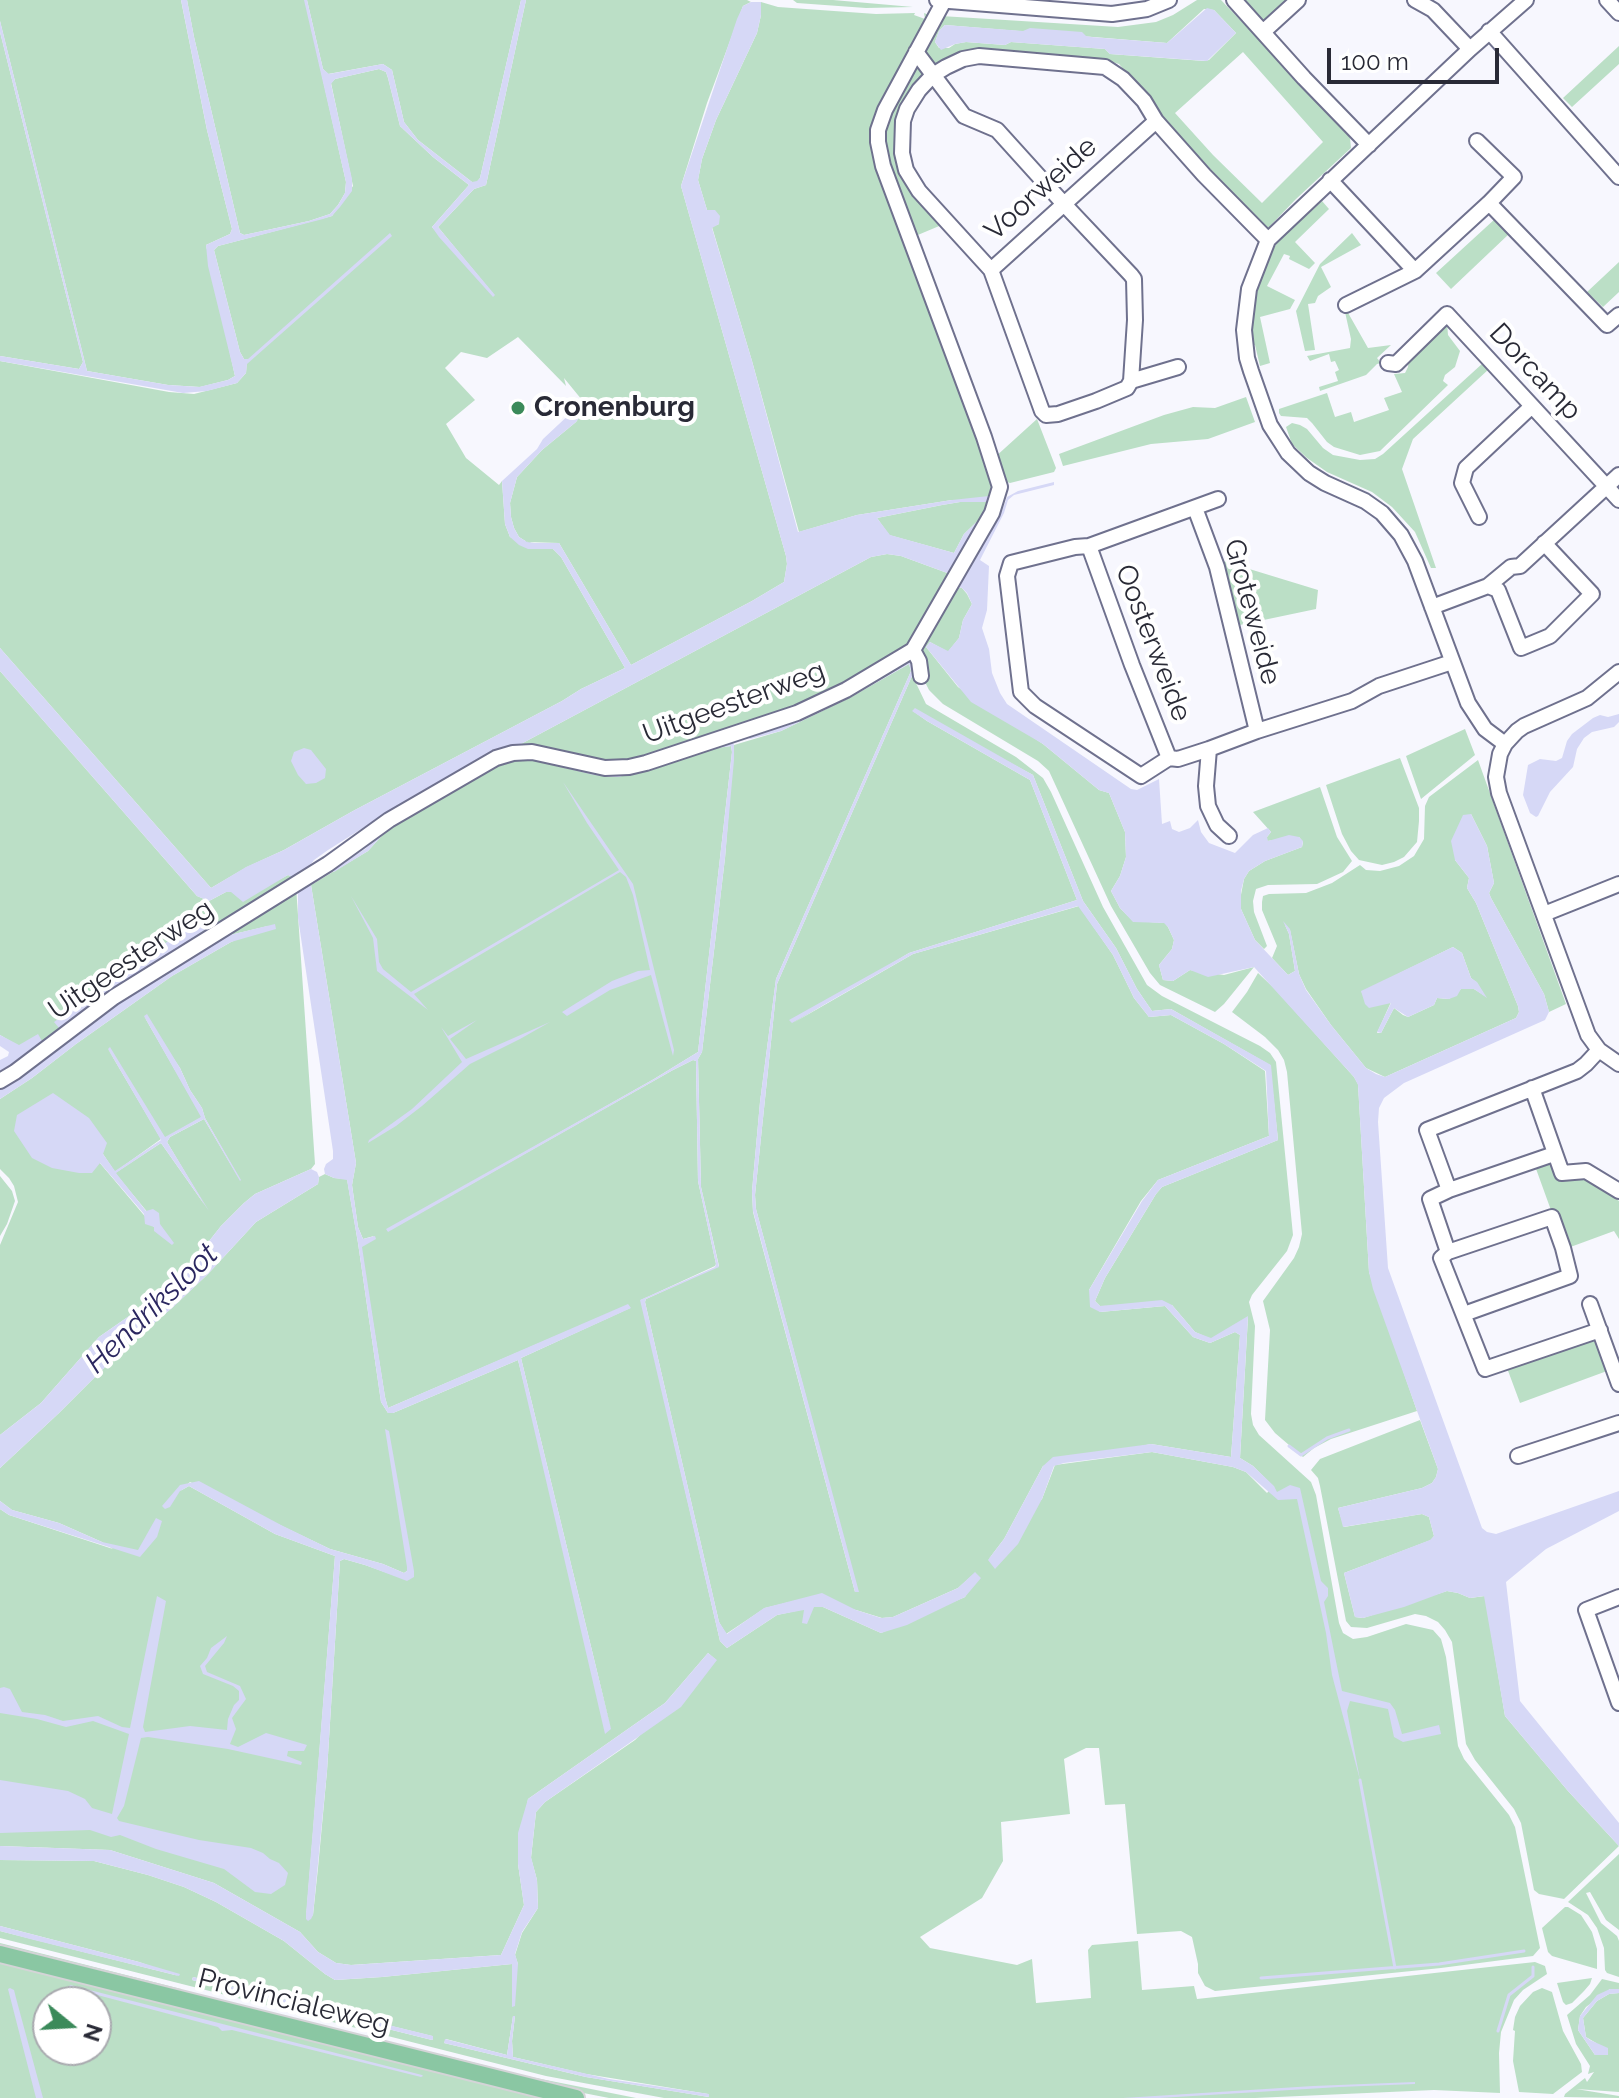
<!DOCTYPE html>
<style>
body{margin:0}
#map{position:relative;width:1619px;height:2098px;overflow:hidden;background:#f7f7fe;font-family:Raleway,sans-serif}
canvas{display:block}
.north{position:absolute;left:32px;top:1986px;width:80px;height:80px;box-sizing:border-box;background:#fff;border:2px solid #a9aaaf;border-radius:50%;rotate:108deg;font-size:22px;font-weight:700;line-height:32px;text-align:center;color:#292a36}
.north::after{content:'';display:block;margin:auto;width:28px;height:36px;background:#3b8a5a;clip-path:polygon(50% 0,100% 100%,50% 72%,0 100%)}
.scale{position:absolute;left:1327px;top:48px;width:172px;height:36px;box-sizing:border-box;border:4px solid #292a36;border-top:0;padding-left:10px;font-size:24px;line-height:28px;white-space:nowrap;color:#292a36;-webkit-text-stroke:6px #fff;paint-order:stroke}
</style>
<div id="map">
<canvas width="1619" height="2098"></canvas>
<div class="north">N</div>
<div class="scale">100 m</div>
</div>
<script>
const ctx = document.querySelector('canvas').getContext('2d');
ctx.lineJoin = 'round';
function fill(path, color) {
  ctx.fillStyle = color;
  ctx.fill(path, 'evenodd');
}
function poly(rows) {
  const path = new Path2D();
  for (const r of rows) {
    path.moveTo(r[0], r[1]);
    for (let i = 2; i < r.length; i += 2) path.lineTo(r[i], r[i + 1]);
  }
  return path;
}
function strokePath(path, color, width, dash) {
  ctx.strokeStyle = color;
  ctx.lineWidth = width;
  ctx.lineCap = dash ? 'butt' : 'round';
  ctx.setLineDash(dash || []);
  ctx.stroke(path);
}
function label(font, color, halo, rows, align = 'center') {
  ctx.font = font + ' Raleway,sans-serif';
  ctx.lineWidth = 8;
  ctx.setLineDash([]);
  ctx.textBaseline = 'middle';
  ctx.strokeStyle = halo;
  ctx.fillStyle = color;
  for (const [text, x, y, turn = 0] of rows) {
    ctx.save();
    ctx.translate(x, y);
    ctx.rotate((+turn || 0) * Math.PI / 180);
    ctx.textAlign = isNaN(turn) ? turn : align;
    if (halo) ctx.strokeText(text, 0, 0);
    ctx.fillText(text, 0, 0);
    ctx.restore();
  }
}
const green = poly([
 [0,0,181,0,207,130,232,229,230,234,206,245,235,376,228,380,200,387,168,385,87,371,0,21],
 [187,0,305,0,346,182,345,193,338,205,330,214,309,221,244,235,240,233,194,37],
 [307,0,521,0,480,178,477,182,472,182,418,140,404,122,392,70,383,64,328,74,323,69],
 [526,0,747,0,751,2,743,6,707,103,681,186,786,556,787,564,784,582,752,601,631,665,559,543,527,542,519,537,514,528,511,517,510,503,517,477,542,450,576,422,581,415,579,410,582,409,582,400,564,378,566,386,518,337,487,358,461,352,445,368,475,400,446,424,466,458,499,485,502,481,505,524,510,537,553,549,561,557,625,668,581,689,562,701,353,811,284,850,247,867,211,888,0,648,0,361,169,392,194,394,237,383,246,373,247,359,244,359,240,352,214,250,218,246,332,216,353,186,331,83,335,79,379,69,386,72,388,78,400,126,433,157,469,185,432,227,494,295,438,227,474,189,486,185],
 [793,0,833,0,913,7,866,8,797,3],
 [1197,0,1221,0,1345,130,1350,138,1351,148,1296,199,1267,229,1163,119,1160,111,1119,64,1109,61,1005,54,934,70,921,50,941,16,1118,27,1156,22,1173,15],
 [1204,9,1214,10,1236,33,1209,60,1204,61,1110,54,1105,49,1011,42,1005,45,966,42,955,44,949,48,939,48,935,42,939,31,945,25,1167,43],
 [1243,52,1323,142,1262,203,1213,155,1175,113],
 [1243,0,1291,0,1265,23],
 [761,2,778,7,876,14,915,13,914,15,925,19,924,13,929,15,875,129,995,483,991,508,964,534,954,553,889,535,877,518,942,505,960,502,985,502,952,500,857,515,799,532,752,361,712,227,719,224,707,210,698,180,702,159,716,120,757,33,761,15],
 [0,32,83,362,79,369,0,356],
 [1619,46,1619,64,1572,107,1563,98],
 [916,59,928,73,896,141,944,224,913,237,885,163,881,135],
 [1322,201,1329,209,1295,242,1315,263,1309,269,1289,259,1290,256,1284,254,1267,286,1295,300,1290,309,1260,317,1270,363,1260,366,1255,345,1252,345,1251,335,1253,298,1259,280,1275,246,1283,234,1304,213,1307,215],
 [1496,218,1510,233,1451,289,1436,273],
 [1352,233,1361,245,1321,267,1331,287,1318,296,1315,303,1308,304,1315,350,1305,351,1296,311,1320,264],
 [1619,262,1619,292,1603,307,1587,292],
 [1347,311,1368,348,1391,345,1377,358,1381,363,1377,364,1366,375,1320,391,1319,387,1338,381,1335,372,1339,370,1335,361,1331,362,1329,354,1310,361,1307,356,1350,348,1351,339,1345,312],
 [1447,323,1448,335,1460,351,1455,367,1445,375,1443,381,1448,385,1380,451,1360,455,1334,447,1327,442,1312,423,1307,418,1281,416,1279,413,1279,409,1327,393,1335,417,1351,412,1354,422,1389,410,1384,398,1402,392,1394,374,1405,373,1408,367,1409,357],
 [1483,363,1489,369,1413,439,1402,469,1436,568,1431,568,1415,532,1392,507,1372,492,1327,472,1307,458,1292,444,1286,427,1292,423,1300,425,1307,429,1323,448,1333,455,1360,460,1375,459,1383,454],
 [1246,397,1255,422,1208,439,1151,444,1063,466,1059,454,1164,415,1193,407,1215,408],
 [1037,419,1056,468,1054,472,1010,483,1004,481,994,458],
 [887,554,901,556,950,574,913,639,907,647,898,654,792,713,625,764,502,754,499,749,519,745,871,557],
 [1220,560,1318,590,1316,609,1235,626],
 [957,587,962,588,967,594,972,604,963,620,959,638,948,652,930,642,926,647,958,687,1043,744,1099,790,1109,793,1125,832,1126,857,1120,876,1111,891,1120,908,1133,921,1165,923,1168,927,1174,940,1172,949,1159,965,1163,980,1173,981,1190,970,1224,975,1254,967,1224,1004,1215,1012,1160,985,1150,973,1111,906,1049,771,1038,761,943,704,929,690,924,680,917,647,927,634,930,637],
 [910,656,918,673,915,681,926,704,1016,757,1043,778,1051,792,1103,907,1147,985,1162,996,1260,1046,1270,1053,1276,1062,1293,1235,1287,1251,1252,1295,1249,1302,1255,1326,1251,1414,1253,1425,1259,1435,1311,1482,1316,1495,1339,1623,1343,1633,1353,1639,1367,1637,1406,1624,1433,1630,1441,1639,1446,1657,1458,1746,1464,1759,1509,1815,1515,1827,1540,1948,1533,1956,1441,1968,1215,1991,1205,1986,1198,1973,1198,1964,1192,1937,1181,1931,1137,1934,1125,1804,1105,1805,1099,1748,1086,1748,1064,1759,1070,1814,1001,1822,1003,1861,982,1898,920,1937,930,1948,1017,1965,1032,1959,1036,2003,1091,1998,1088,1950,1092,1945,1138,1941,1142,1990,1194,1986,1197,1999,1535,1962,1545,1966,1547,1974,1523,1990,1514,2000,1501,2032,1499,2053,1500,2093,1434,2090,1255,2098,664,2098,546,2076,0,1938,0,1931,179,1976,139,1962,0,1926,0,1860,94,1861,148,1875,184,1887,216,1902,284,1941,325,1974,335,1980,382,1977,512,1964,513,1970,518,1964,515,1955,522,1933,538,1908,537,1880,531,1858,536,1812,545,1802,635,1740,716,1660,708,1653,665,1703,528,1799,518,1864,524,1905,501,1955,351,1965,336,1963,318,1952,300,1932,214,1883,110,1850,0,1846,0,1509,9,1515,113,1549,102,1542,59,1523,12,1510,0,1501,0,1468,59,1413,124,1348,172,1308,208,1274,256,1222,318,1184,319,1177,325,1174,334,1178,347,1179,358,1243,381,1402,388,1413,393,1413,518,1360,611,1729,521,1358,630,1308,628,1305,388,1408,385,1397,361,1247,374,1236,363,1239,358,1227,352,1185,356,1163,311,885,368,851,386,831,414,813,502,764,520,760,536,761,608,777,618,777,661,766,710,749,731,746,732,752,698,1052,654,1079,387,1230,388,1231,673,1070,693,1060,696,1061,698,1181,716,1264,715,1266,641,1300,720,1641,727,1648,777,1615,814,1607,823,1607,881,1633,965,1597,975,1573,958,1588,893,1617,882,1618,856,1610,798,1600,765,1608,726,1634,719,1622,645,1302,646,1299,719,1266,701,1187,698,1059,702,1052,725,858,734,745,781,731,851,697,909,664,911,671,776,979,760,1102,752,1191,753,1212,855,1592,858,1592,756,1209,755,1195,777,984,912,676,913,670,909,660],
 [913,711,1033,775,1083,901,1116,948,1137,989,1152,1011,1171,1009,1270,1065,1278,1140,1162,1187,1156,1194,1105,1278,1095,1301,1100,1306,1172,1305,1195,1332,1211,1339,1248,1317,1240,1458,1253,1466,1273,1486,1267,1493,1246,1472,1233,1467,1152,1452,1055,1465,1042,1499,988,1560,1004,1539,1043,1466,1151,1444,1231,1457,1240,1335,1235,1332,1210,1343,1193,1337,1165,1306,1100,1312,1089,1290,1141,1201,1158,1180,1269,1136,1265,1071,1224,1044,1171,1015,1149,1017,1134,998,1113,955,1079,906,913,954,793,1023,909,953,1077,900,1030,780,927,721],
 [190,1482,330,1549,383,1564,404,1573,407,1571,407,1567,407,1580,365,1565,344,1559,340,1561,327,1771,318,1868,313,1915,306,1919,335,1556,275,1534,189,1486,180,1491],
 [193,1977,432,2036,433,2039,432,2040,192,1980],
 [513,2016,515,2016,512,2041,513,2057,586,2074,708,2094,709,2097,586,2077,444,2043,446,2039,507,2055],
 [0,671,197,896,209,901,226,892,267,886,288,875,298,879,34,1055,0,1035],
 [1465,729,1475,755,1421,799,1406,756],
 [1400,758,1419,808,1419,821,1417,842,1404,857,1394,862,1382,865,1359,860,1351,851,1342,834,1326,785],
 [1478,760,1566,1004,1549,1012,1544,994,1491,898,1489,893,1494,883,1487,846,1471,814,1455,860,1469,878,1467,888,1476,903,1518,1006,1519,1012,1516,1018,1385,1077,1366,1068,1331,1025,1306,989,1299,974,1290,930,1285,925,1289,934,1295,971,1288,975,1272,958,1277,946,1262,910,1262,902,1263,896,1269,894,1306,893,1332,883,1360,865,1366,870,1380,871,1399,866,1414,856,1424,839,1425,806,1429,797],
 [1453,947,1462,953,1471,978,1477,983,1485,996,1474,989,1461,989,1449,999,1437,998,1434,1005,1408,1017,1403,1015,1394,1008,1381,1033,1377,1033,1391,1002,1361,992],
 [1320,787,1337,837,1352,861,1343,872,1317,884,1268,885,1256,889,1253,901,1254,912,1267,946,1264,949,1255,940,1241,909,1240,900,1244,879,1249,871,1265,861,1302,847,1303,842,1299,837,1267,841,1267,837,1271,832,1253,812],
 [296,886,315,1164,311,1169,255,1194,244,1203,221,1226,191,1264,145,1305,99,1337,41,1403,0,1435,0,1245,18,1202,14,1186,9,1178,0,1169,0,1099,32,1078,76,1044,172,976,231,942,268,926,230,935,71,1038,28,1072,14,1076,68,1035],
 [144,1016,180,1068,190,1090,202,1108,205,1118,240,1180,204,1119,170,1137,167,1142,204,1204,161,1143,115,1173,173,1243,154,1227,99,1162,103,1154,115,1172,161,1139,108,1049,165,1138,202,1117],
 [1258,973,1275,989,1354,1077,1358,1084,1369,1272,1417,1411,1331,1439,1314,1448,1303,1457,1275,1433,1265,1420,1270,1330,1263,1301,1294,1258,1299,1247,1302,1234,1287,1072,1284,1060,1278,1050,1265,1037,1232,1012,1247,992],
 [1553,1159,1561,1181,1582,1175,1619,1201,1619,1239,1614,1231,1565,1249,1535,1166],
 [0,1176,12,1191,15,1201,7,1224,0,1236],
 [1595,1337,1607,1371,1520,1403,1507,1368],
 [1420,1420,1438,1469,1436,1477,1432,1483,1422,1488,1338,1508,1344,1527,1422,1514,1429,1517,1434,1536,1431,1540,1344,1573,1355,1617,1363,1618,1447,1591,1458,1593,1470,1598,1485,1596,1505,1716,1568,1791,1619,1846,1564,1899,1539,1894,1534,1890,1521,1823,1514,1809,1475,1760,1466,1744,1452,1642,1445,1630,1438,1622,1426,1616,1415,1614,1367,1628,1351,1627,1346,1621,1320,1486,1318,1478,1311,1470,1320,1459],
 [1619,1854,1619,1930,1606,1920,1590,1892,1586,1893,1601,1923,1617,1936,1619,1941,1619,1977,1607,1973,1605,1970,1604,1948,1597,1928,1588,1915,1568,1902],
 [1565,1907,1568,1907,1581,1915,1592,1932,1597,1949,1597,1969,1552,1956,1548,1952,1542,1928],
 [0,1943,181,1989,180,1991,0,1948],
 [0,1960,549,2098,0,2098],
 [48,2002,96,2002,96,2050,48,2050],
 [1592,1978,1590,1984,1584,1991,1572,2003,1566,2005,1563,2002,1557,1983],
 [1602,1979,1619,1983,1619,1989,1610,1989,1586,2007,1580,2016,1578,2030,1595,2055,1596,2043,1586,2037,1583,2018,1597,2001,1609,1994,1619,1993,1619,2092,1576,2089,1619,2096,1619,2098,1564,2097,1565,2094,1585,2078,1587,2082,1594,2072,1588,2074,1590,2066,1576,2044,1567,2015,1590,1995],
 [1542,1988,1552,1992,1563,2031,1581,2064,1582,2072,1553,2094,1519,2092,1513,2061,1515,2031,1513,2030,1515,2017,1520,2006,1533,1992],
 [440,2054,526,2076,636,2098,609,2098,568,2090,438,2057]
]);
const water = poly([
 [181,0,187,0,194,37,240,233,244,235,309,221,330,214,338,205,345,193,346,182,304,0,307,0,323,69,329,74,383,64,392,70,404,122,418,140,472,182,477,181,480,178,521,0,526,0,486,185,474,189,438,227,495,295,493,297,439,237,432,227,469,185,433,157,400,126,388,78,386,72,379,69,335,79,331,84,352,179,352,191,340,207,332,216,323,219,218,246,214,250,240,352,244,359,248,359,390,233,392,236,247,364,246,373,237,383,207,391,183,393,0,361,0,356,79,369,83,362,0,32,0,21,87,371,168,385,199,387,228,380,235,376,208,266,206,245,230,234,232,229,207,130],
 [751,2,761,2,761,15,757,33,716,120,702,159,698,180,707,210,715,210,720,216,719,224,712,228,752,361,798,532,857,515,952,500,989,496,989,500,985,502,960,502,942,505,877,518,890,535,954,553,964,534,983,516,950,574,901,556,887,554,871,557,519,745,499,749,366,826,328,850,314,860,302,877,307,883,325,874,311,885,356,1163,352,1185,358,1227,363,1239,375,1236,376,1239,362,1247,385,1397,388,1408,628,1304,631,1308,521,1358,611,1729,605,1734,518,1360,393,1413,388,1413,381,1402,358,1243,347,1180,334,1178,325,1174,324,1169,326,1164,333,1159,333,1151,298,918,298,880,288,875,243,902,231,892,226,892,209,901,197,896,0,671,0,648,211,888,246,867,284,850,353,811,562,701,581,689,625,668,561,557,553,549,528,549,519,545,510,537,505,524,502,481,537,449,543,439,574,410,579,410,581,415,576,422,542,450,517,477,510,503,511,517,514,528,519,537,527,542,534,543,559,543,631,665,752,601,784,582,787,564,786,556,681,186,737,19,743,6],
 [1207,8,1214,10,1236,33,1207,61,1110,54,1105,49,1011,42,1005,45,966,42,955,44,941,50,935,42,939,31,945,25,1023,31,1030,28,1082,32,1086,36,1091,37,1167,43],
 [1054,482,1054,485,1014,495,1008,500,1004,513,980,560,989,566,987,610,982,628,989,649,992,673,1000,693,1007,704,1131,789,1137,790,1159,779,1162,824,1170,821,1172,829,1179,832,1190,828,1198,820,1201,832,1209,843,1235,853,1253,835,1268,828,1271,832,1267,837,1268,841,1289,835,1299,837,1303,841,1302,847,1265,861,1249,871,1244,879,1241,891,1241,909,1255,940,1288,975,1295,971,1289,934,1283,921,1290,929,1299,974,1306,990,1331,1025,1366,1068,1376,1074,1385,1077,1516,1018,1519,1012,1518,1006,1476,903,1467,888,1469,878,1455,860,1451,841,1463,815,1471,814,1487,846,1494,883,1489,893,1491,898,1544,994,1549,1012,1545,1020,1404,1083,1384,1098,1379,1108,1378,1122,1388,1268,1482,1528,1487,1532,1496,1534,1619,1491,1619,1511,1546,1549,1506,1582,1520,1701,1619,1823,1619,1846,1568,1791,1505,1716,1484,1596,1470,1598,1458,1593,1447,1591,1404,1607,1363,1618,1355,1617,1344,1573,1430,1540,1434,1536,1429,1517,1422,1514,1343,1527,1338,1508,1422,1488,1432,1483,1436,1477,1438,1469,1373,1289,1369,1272,1358,1085,1354,1077,1254,967,1208,977,1190,970,1173,981,1163,980,1159,965,1172,949,1174,940,1168,927,1164,923,1133,922,1120,908,1111,891,1120,876,1126,857,1125,832,1109,793,1099,790,1043,744,971,702,926,647,930,642,948,651,959,638,963,620,972,604,967,593,962,588,957,587,1002,511,1007,497,1018,491],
 [909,660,913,670,912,676,777,984,755,1195,756,1209,859,1592,855,1592,753,1211,752,1191,760,1102,776,979,911,671,909,664,851,697,781,731,750,739,748,737,784,726,840,701],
 [915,708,1033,775,1083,901,1116,948,1137,989,1152,1011,1171,1009,1271,1065,1278,1140,1162,1187,1156,1194,1105,1278,1095,1301,1100,1306,1162,1300,1172,1305,1195,1332,1211,1338,1248,1316,1240,1458,1253,1466,1274,1486,1277,1492,1290,1485,1300,1488,1321,1581,1328,1588,1328,1596,1324,1602,1342,1691,1390,1703,1395,1710,1402,1734,1439,1725,1441,1734,1403,1742,1394,1737,1388,1709,1350,1701,1347,1711,1360,1780,1332,1675,1326,1633,1297,1499,1278,1500,1246,1472,1233,1467,1152,1452,1064,1463,1054,1466,1042,1499,1018,1544,995,1569,988,1560,1004,1539,1043,1466,1053,1457,1151,1444,1231,1457,1240,1335,1235,1332,1210,1343,1193,1337,1165,1306,1100,1312,1090,1307,1089,1290,1142,1201,1158,1180,1269,1136,1266,1071,1224,1044,1171,1015,1149,1017,1134,998,1113,955,1078,906,913,954,792,1023,789,1020,909,953,1077,900,1030,780,927,721,912,711],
 [1619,714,1619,722,1614,727,1592,732,1584,738,1577,749,1573,767,1550,792,1538,816,1536,817,1530,813,1523,795,1528,765,1540,759,1556,761,1562,758,1567,741,1572,734,1593,718,1600,715,1608,717],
 [732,741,734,745,734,760,725,858,702,1052,698,1059,701,1187,719,1267,646,1299,645,1302,719,1622,727,1634,764,1608,822,1593,856,1610,881,1618,893,1617,958,1588,975,1572,981,1578,965,1597,907,1625,881,1633,823,1607,814,1607,807,1624,802,1623,804,1610,777,1615,727,1648,720,1641,640,1300,715,1267,716,1264,698,1181,696,1061,693,1060,673,1070,388,1232,386,1229,654,1079,698,1052,732,752,731,746,710,749,661,766,618,777,594,775,536,761,520,760,502,764,414,813,386,831,368,851,334,872,333,869,365,849,384,830,495,765,509,760,522,758,542,760,594,773,613,775,626,773],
 [304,748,311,750,326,769,325,778,316,783,306,784,298,775,291,761,294,752],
 [563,782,633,884,674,1050,673,1056,651,975,610,990,567,1016,562,1012,612,981,638,971,650,970,633,895,626,877,620,872,414,994,428,1010,377,971,373,938,351,896,377,939,379,962,383,969,411,992,619,870,587,823],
 [209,919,212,925,59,1028,54,1022,181,932],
 [275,924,276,929,231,942,172,976,76,1044,32,1078,0,1099,0,1089,28,1072,71,1038,159,975,230,935],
 [1453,947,1462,953,1471,978,1477,982,1487,998,1474,989,1461,989,1457,996,1449,999,1437,998,1434,1005,1408,1017,1394,1008,1381,1033,1377,1032,1391,1003,1369,1008,1365,1004,1361,991],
 [147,1014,180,1068,190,1090,202,1108,205,1118,241,1180,240,1181,204,1119,170,1137,167,1142,209,1211,161,1143,116,1173,146,1211,153,1209,159,1213,160,1224,174,1243,172,1245,154,1231,154,1227,145,1224,144,1214,100,1163,92,1173,79,1173,52,1168,32,1158,14,1131,17,1115,53,1093,89,1118,107,1143,103,1154,115,1171,161,1140,108,1049,110,1047,165,1137,201,1117,144,1016],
 [477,1020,450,1039,466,1059,550,1022,520,1039,470,1064,422,1106,396,1126,368,1143,369,1140,412,1109,462,1062,441,1027,448,1036],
 [38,1034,42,1041,0,1075,0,1060,8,1056,9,1052,0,1046,0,1035,19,1045],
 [311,1169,317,1172,319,1177,318,1184,256,1222,208,1274,172,1308,124,1348,59,1413,0,1468,0,1435,41,1403,99,1337,145,1305,191,1264,221,1226,244,1203,255,1194],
 [385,1429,389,1431,414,1571,414,1577,407,1581,365,1565,344,1559,340,1561,327,1771,313,1915,311,1919,308,1921,306,1919,306,1914,335,1556,275,1534,189,1486,180,1491,170,1507,165,1509,162,1506,180,1485,199,1481,281,1525,330,1549,383,1564,404,1573,407,1571,407,1567],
 [0,1501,12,1510,59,1523,102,1542,138,1550,156,1518,162,1521,157,1537,140,1557,9,1515,0,1509],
 [157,1596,166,1601,143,1727,145,1732,190,1726,227,1730,228,1719,234,1705,239,1700,239,1691,233,1686,203,1674,200,1666,207,1658,211,1648,227,1636,224,1643,205,1666,207,1672,240,1686,246,1699,232,1718,236,1729,230,1744,238,1747,266,1733,307,1745,304,1751,288,1751,287,1756,302,1762,301,1765,228,1749,148,1737,141,1738,124,1806,117,1818,119,1821,199,1840,251,1848,263,1853,270,1859,279,1863,288,1873,285,1885,271,1894,255,1892,224,1869,156,1849,120,1835,111,1837,90,1830,0,1833,0,1780,68,1791,85,1799,92,1808,112,1814,129,1734,93,1721,66,1727,37,1719,0,1713,0,1688,4,1687,10,1689,22,1712,45,1715,63,1721,98,1716,122,1727,130,1728],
 [708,1653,717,1660,681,1707,545,1802,536,1812,531,1857,537,1880,538,1908,522,1932,515,1954,518,1964,515,2006,512,2007,512,1964,382,1977,335,1980,325,1974,284,1941,216,1902,184,1887,148,1875,94,1861,0,1860,0,1846,110,1850,214,1883,300,1932,318,1952,336,1963,351,1965,501,1955,524,1905,518,1864,518,1833,528,1799,665,1703],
 [0,1926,139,1962,180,1974,179,1976,34,1940,0,1931],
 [193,1977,433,2036,433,2039,432,2040,192,1980],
 [70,1985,422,2075,423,2076,421,2077,232,2030,222,2031,218,2027,71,1988,69,1987],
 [10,1988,14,1990,16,1998,43,2098,36,2098,8,1989],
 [1610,1989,1619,1989,1619,1993,1609,1994,1597,2001,1583,2018,1586,2037,1590,2040,1608,2048,1608,2055,1595,2055,1578,2030,1580,2016,1597,1995],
 [513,2016,515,2016,512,2041,513,2057,609,2079,709,2094,709,2097,586,2077,444,2043,445,2039,507,2055],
 [1415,2082,1415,2084,1339,2087,1160,2098,1123,2098,1313,2086]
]);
const stream = poly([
 [1289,1446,1301,1455,1327,1438,1349,1430],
 [1360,1780,1395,1968],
 [1261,1978,1439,1964,1524,1951],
 [1498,2031,1509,1995,1533,1976,1533,1967]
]);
const minor = poly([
 [937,0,1112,14,1147,9,1169,0],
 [1234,0,1304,78,1369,145],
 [1415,0,1433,10,1470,49],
 [1607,0,1619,13],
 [1489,31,1619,177],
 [1263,32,1298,0],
 [916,52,964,116,997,130,1063,203,1131,275,1134,279,1135,320,1131,381],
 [1156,121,1144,101,1123,79,1105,67,979,56,963,59,946,67,933,75,919,90,907,109,903,121,902,153,906,170,919,191,991,270,1042,411,1046,415,1058,414,1096,401,1127,388,1131,381,1178,367],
 [1477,141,1514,177,1489,203],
 [1330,180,1415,271],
 [991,270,1156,121,1204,175,1268,240],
 [1346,305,1415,271,1489,203,1607,325,1619,315],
 [1388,363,1396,364,1447,314,1619,500],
 [1218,499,1089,546,1132,665,1169,758,1178,759,1209,749,1257,731,1352,701,1379,686,1452,662],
 [1195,508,1217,567,1257,731],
 [1479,517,1462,483,1466,468,1532,406],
 [1089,546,1075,547,1011,563,1007,576,1021,692,1035,706,1141,776,1169,758],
 [1488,586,1498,590,1521,648,1550,636,1592,594,1544,543],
 [1432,607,1488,586,1511,567,1520,566,1619,475],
 [913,650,919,661,921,676],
 [1619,672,1587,698,1524,726,1517,731,1505,744,1500,754,1496,777,1499,793,1588,1035,1599,1050,1619,1064],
 [1505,744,1485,729,1468,703,1415,561,1401,535,1382,513,1365,501,1325,483,1309,473,1288,453,1281,442,1270,425,1251,371,1247,358,1244,330,1249,289,1268,240,1470,49,1526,0],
 [1209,749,1206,786,1208,806,1217,825,1229,836],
 [1544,914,1619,884],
 [1599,1050,1586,1064,1577,1071,1427,1130,1449,1190,1430,1199,1448,1252,1441,1258,1485,1369,1600,1330],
 [0,1081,15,1072,114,997,328,864,389,820,496,758,513,753,532,752,605,768,629,767,646,763,797,713,846,690,913,650,992,513,1000,487,984,437,883,166,878,142,878,130,885,110,944,1],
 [1532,1088,1562,1173,1586,1171,1619,1191],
 [1449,1190,1554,1154],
 [1448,1252,1552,1217,1563,1248,1570,1276,1464,1314],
 [1590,1304,1619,1384],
 [1518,1456,1619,1423],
 [1619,1597,1586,1610,1619,1703]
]);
const major = poly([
 [0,1954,576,2098]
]);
const markers = [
 [518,408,8,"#3b8a5a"]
];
const streetNames = [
 ["Voorweide",1041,189,-42],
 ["Dorcamp",1535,372,47],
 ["Groteweide",1252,612,75],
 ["Oosterweide",1153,643,69],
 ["Uitgeesterweg",734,703,-20],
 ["Uitgeesterweg",131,960,-34],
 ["Provincialeweg",294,2002,14]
];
const poiNames = [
 ["Cronenburg",534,408]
];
const waterNames = [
 ["Hendriksloot",152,1309,-44]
];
fill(green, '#bbdfc6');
fill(water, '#d6d8f6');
strokePath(stream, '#d6d8f6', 3);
strokePath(minor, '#6f718e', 18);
strokePath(major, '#d4d4d7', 20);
strokePath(minor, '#fff', 14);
strokePath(major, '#8ac7a3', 16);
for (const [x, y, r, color] of markers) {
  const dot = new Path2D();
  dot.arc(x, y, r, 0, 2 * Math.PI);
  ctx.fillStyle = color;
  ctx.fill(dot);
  strokePath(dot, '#fff', 3);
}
label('28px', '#292a36', '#fff', streetNames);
label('bold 28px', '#292a36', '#fff', poiNames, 'left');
label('italic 30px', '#2b2760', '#fff', waterNames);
</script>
